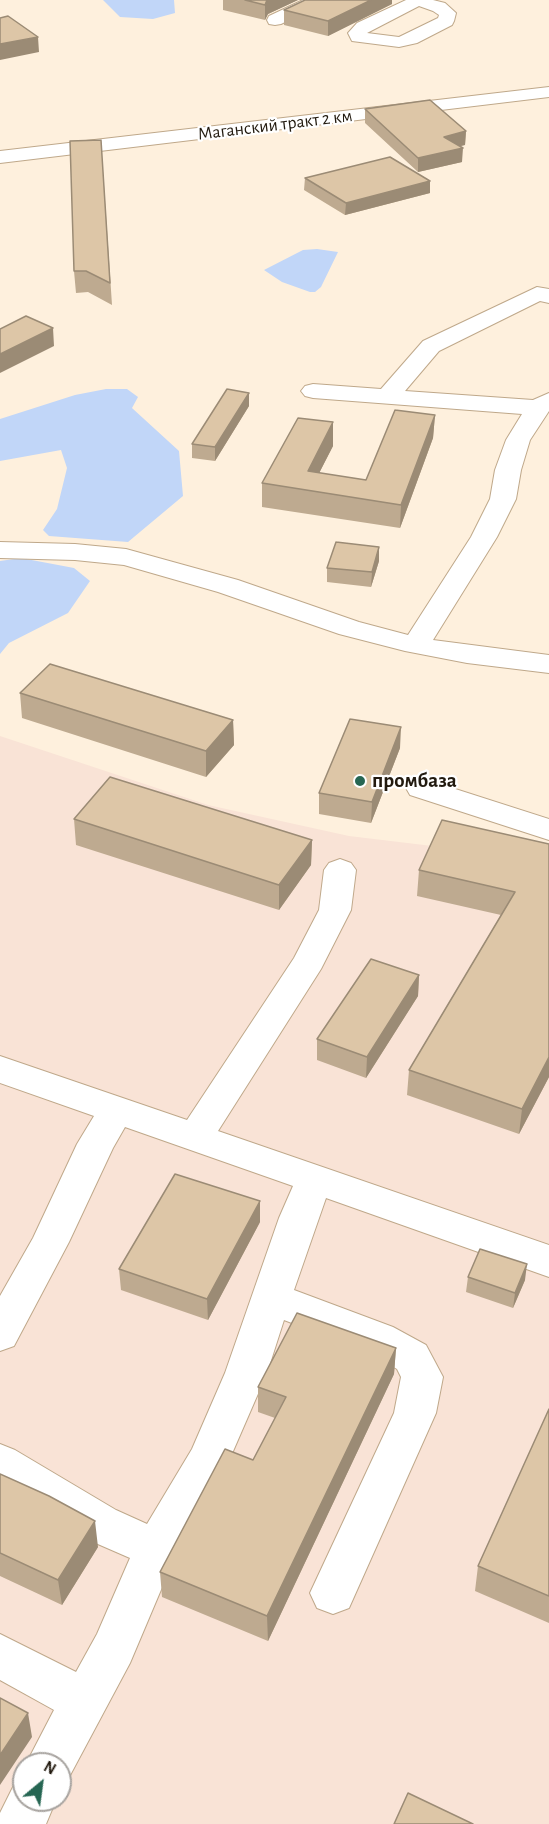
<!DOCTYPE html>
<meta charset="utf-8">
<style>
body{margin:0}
#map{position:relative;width:549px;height:1824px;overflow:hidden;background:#fef0dd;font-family:"Alegreya Sans",sans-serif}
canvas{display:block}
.north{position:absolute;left:12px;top:1752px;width:60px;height:60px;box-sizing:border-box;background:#fff;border:2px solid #a7a39f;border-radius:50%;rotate:29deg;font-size:16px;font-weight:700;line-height:24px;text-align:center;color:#221a0f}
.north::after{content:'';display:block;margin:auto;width:21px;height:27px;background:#266653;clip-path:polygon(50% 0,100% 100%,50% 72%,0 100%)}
</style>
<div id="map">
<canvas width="549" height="1824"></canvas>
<div class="north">N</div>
</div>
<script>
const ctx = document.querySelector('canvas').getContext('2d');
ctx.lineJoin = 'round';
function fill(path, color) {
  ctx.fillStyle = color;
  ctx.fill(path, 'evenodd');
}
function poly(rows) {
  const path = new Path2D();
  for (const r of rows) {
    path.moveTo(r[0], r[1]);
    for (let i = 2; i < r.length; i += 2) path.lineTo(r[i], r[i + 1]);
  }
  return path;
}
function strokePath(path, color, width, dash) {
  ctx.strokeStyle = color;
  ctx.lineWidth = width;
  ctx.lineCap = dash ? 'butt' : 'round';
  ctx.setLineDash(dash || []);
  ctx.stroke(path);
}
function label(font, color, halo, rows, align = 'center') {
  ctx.font = font + ' "Alegreya Sans",sans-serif';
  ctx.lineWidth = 4.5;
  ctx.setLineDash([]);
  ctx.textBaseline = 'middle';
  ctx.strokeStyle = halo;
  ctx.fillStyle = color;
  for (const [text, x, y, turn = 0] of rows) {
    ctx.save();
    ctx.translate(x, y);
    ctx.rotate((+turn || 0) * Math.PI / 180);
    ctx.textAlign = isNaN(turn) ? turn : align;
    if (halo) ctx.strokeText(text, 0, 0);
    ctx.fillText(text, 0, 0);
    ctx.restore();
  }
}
const industrial = poly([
 [0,736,208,805,349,836,549,860,549,1824,0,1824],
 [24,1764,60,1764,60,1800,24,1800]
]);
const water = poly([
 [103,0,174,0,175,13,153,19,120,17],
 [317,249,338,252,321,287,315,292,310,292,282,282,264,270,303,250],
 [106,389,127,389,138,397,132,408,179,451,183,496,128,542,49,536,43,530,57,509,67,468,61,450,0,461,0,419,75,395],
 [21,558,74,568,90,581,68,613,9,643,0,654,0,561]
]);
const minor = poly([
 [303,0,324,0,322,4,281,24,275,25,269,24,267,20,269,16,303,0],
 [406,0,433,0,445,3,456,13,454,21,452,25,417,43,399,47,352,41,348,33,357,23,406,0],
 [419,6,433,11,439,15,438,18,399,37,367,33,419,6],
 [549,87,549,97,0,163,0,151,549,87],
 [537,287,549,289,549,303,540,301,439,351,405,391,533,400,549,393,549,411,530,440,521,470,516,499,497,537,433,640,549,655,549,673,467,663,405,651,339,634,218,592,124,565,75,560,0,558,0,542,75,544,126,549,238,580,359,622,408,635,471,537,490,499,495,470,506,440,522,414,313,398,305,396,301,391,305,386,313,384,381,389,423,341,537,287],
 [421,778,549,819,549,840,410,795,406,788,410,781,421,778],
 [340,859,351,863,356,870,351,910,321,969,218,1131,549,1245,549,1277,326,1198,294,1290,393,1327,426,1345,443,1377,436,1413,349,1608,333,1614,317,1608,310,1593,394,1413,401,1377,397,1369,365,1351,284,1320,267,1373,224,1472,174,1559,130,1663,67,1781,60,1784,60,1764,26,1764,54,1710,0,1680,0,1634,76,1672,97,1634,130,1558,84,1538,0,1486,0,1444,15,1450,116,1510,147,1524,192,1449,225,1373,279,1218,293,1186,125,1127,113,1148,69,1242,14,1346,0,1351,0,1296,33,1238,77,1144,94,1116,0,1083,0,1056,187,1120,294,958,319,910,324,870,329,863,340,859],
 [24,1779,24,1800,56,1800,46,1824,0,1824,0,1813,15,1783,24,1779]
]);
const wall = poly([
 [223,0,298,0,268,14,265,20,223,10],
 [392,4,328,36,284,25,284,10],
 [365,109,466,131,465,145,459,146,462,162,418,172,365,123],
 [101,140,112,305,88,292,76,293,74,271],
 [305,178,430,181,430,193,345,215,304,190],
 [249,393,249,406,215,461,192,458,192,444],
 [435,415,433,438,400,528,262,507,262,483,333,422,333,446,319,473,366,480],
 [379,561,371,587,327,582,327,568],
 [20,693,233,720,234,745,206,777,22,718],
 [400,748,371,823,319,814,319,793],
 [74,819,312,840,311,865,279,910,76,845],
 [549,844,549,1077,519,1134,407,1095,409,1070,501,915,417,896,419,870],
 [419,975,418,996,366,1078,317,1060,317,1039],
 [260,1222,208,1320,121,1290,119,1269],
 [468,1277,525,1280,513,1308,466,1292],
 [396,1348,394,1374,268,1641,162,1597,160,1572,253,1460,275,1418,258,1412,258,1387],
 [549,1409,549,1623,475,1591,478,1566],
 [0,1474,98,1547,62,1605,0,1576]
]);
const shadedWall = poly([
 [267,0,298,0,268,14,265,20,265,5],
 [371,0,392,0,392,4,328,36,328,21],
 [38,37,39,52,0,60,0,44],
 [466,131,465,145,444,150,444,137],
 [463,148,462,162,418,172,418,158],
 [430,181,430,193,345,215,346,203],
 [53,328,54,346,0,373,0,354],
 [249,393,249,406,215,461,215,447],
 [435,415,433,438,400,528,401,505],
 [333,422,333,446,310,491,308,471],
 [379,547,379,561,371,587,372,572],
 [233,720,234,745,206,777,206,751],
 [401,727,400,748,371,823,372,802],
 [312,840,311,865,279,910,279,885],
 [419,975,418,996,366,1078,367,1057],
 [549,1057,549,1077,519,1134,522,1109],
 [260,1201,260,1222,208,1320,207,1299],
 [527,1264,525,1280,513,1308,515,1293],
 [396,1348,394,1374,268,1641,267,1616],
 [95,1521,98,1547,62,1605,58,1580],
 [28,1713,32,1737,0,1785,0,1755]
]);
const building = poly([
 [245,0,267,0,265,5,245,0],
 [305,0,371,0,328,21,284,10,305,0],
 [8,16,38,37,0,44,0,18,8,16],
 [430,100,466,131,444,137,463,148,418,158,365,109,430,100],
 [101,140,110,283,86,271,74,271,70,141,101,140],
 [390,157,430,181,346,203,305,178,390,157],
 [26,316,53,328,0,354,0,329,26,316],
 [227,389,249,393,215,447,192,444,227,389],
 [395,410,435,415,401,505,262,483,298,418,333,422,308,471,366,480,395,410],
 [336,542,379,547,372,572,327,568,336,542],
 [50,664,233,720,206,751,20,693,50,664],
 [350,719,401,727,372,802,319,793,350,719],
 [110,777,312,840,279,885,74,819,110,777],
 [442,820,549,844,549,1057,522,1109,409,1070,515,892,419,870,442,820],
 [371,959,419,975,367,1057,317,1039,371,959],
 [175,1174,260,1201,207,1299,119,1269,175,1174],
 [480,1249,527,1264,515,1293,468,1277,480,1249],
 [297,1313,396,1348,267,1616,160,1572,225,1449,253,1460,286,1397,258,1387,297,1313],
 [549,1409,549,1596,478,1566,549,1409],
 [0,1474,49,1496,95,1521,58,1580,0,1553,0,1474],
 [0,1698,28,1713,0,1755,0,1698],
 [408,1793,473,1824,394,1824,408,1793]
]);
const markers = [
 [360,781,6,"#266653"]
];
const farStreetnames = [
 ["Маганский тракт 2 км",275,125,-7]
];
const poiNames = [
 ["промбаза",372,781]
];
fill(industrial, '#f9e3d6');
fill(water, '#c1d6f8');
strokePath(minor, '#bfa88a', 2);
fill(minor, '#fff');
fill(wall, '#beaa90');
fill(shadedWall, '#9b8b75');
fill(building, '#ddc6a7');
strokePath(building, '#9b8b75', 1.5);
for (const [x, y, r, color] of markers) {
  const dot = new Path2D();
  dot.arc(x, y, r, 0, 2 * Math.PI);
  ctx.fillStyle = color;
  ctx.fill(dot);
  strokePath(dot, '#fff', 2);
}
label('18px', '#221a0f', '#fff', farStreetnames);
label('bold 21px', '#221a0f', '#fff', poiNames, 'left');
</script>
